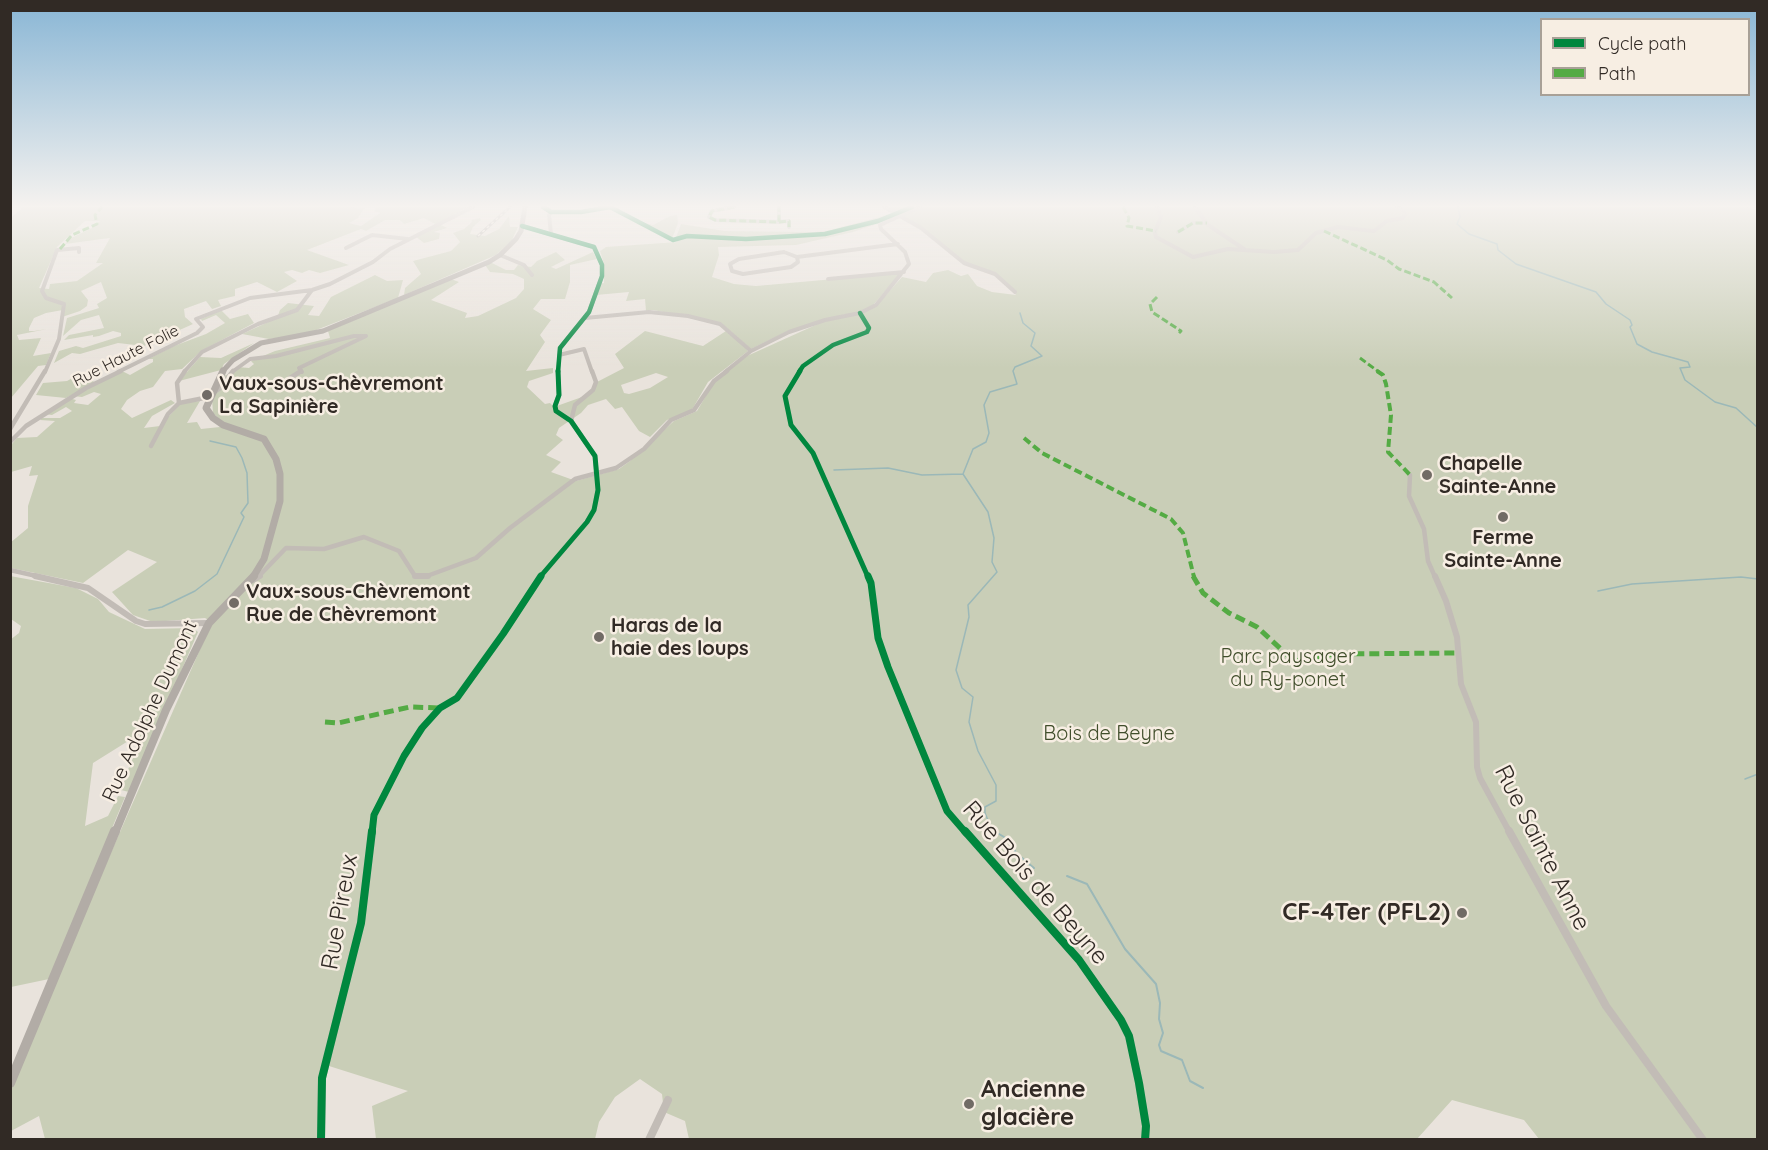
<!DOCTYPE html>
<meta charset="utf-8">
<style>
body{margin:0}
#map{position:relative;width:1768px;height:1150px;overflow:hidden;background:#e9e3dc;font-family:Quicksand,sans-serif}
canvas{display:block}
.frame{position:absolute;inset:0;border:12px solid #312a25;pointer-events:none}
.legend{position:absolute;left:1540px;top:18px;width:210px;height:78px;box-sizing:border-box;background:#f7eee3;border:2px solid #a8a097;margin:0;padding:8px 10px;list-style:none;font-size:18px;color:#312a25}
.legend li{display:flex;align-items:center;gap:12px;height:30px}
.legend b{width:30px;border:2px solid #a8a097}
</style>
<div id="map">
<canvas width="1768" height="1150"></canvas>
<div class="frame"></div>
<ul class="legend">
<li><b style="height:8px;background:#00873e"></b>Cycle path</li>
<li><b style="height:8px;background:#54ab44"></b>Path</li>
</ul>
</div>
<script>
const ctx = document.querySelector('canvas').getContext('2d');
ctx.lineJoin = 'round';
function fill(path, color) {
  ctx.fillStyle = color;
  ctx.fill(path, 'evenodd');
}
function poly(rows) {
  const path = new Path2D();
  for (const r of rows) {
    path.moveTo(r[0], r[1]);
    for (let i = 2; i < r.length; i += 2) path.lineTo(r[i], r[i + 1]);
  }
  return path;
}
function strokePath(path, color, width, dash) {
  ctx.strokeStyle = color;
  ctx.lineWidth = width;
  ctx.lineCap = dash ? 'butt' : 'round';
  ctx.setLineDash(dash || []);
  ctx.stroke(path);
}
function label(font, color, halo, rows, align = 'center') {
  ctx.font = font + ' Quicksand,sans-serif';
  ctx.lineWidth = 5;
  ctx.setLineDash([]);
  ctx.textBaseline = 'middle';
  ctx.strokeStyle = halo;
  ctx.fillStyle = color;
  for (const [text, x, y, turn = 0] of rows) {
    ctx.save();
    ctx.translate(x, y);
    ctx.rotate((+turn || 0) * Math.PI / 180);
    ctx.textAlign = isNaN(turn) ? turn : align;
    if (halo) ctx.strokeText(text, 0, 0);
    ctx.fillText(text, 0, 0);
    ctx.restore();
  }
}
const green = poly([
 [23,207,351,207,359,209,365,207,358,218,349,223,361,226,380,213,374,211,377,207,467,207,439,224,447,228,434,232,440,233,439,239,424,243,415,236,435,224,424,218,404,224,400,220,385,220,366,231,361,229,307,250,349,265,320,273,309,270,302,273,292,270,284,272,297,281,277,292,257,282,235,289,235,296,218,300,221,306,212,309,206,301,184,309,185,317,193,324,144,346,118,343,80,354,72,353,54,363,59,351,76,346,83,348,121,336,121,333,113,331,99,336,93,337,93,335,64,340,69,335,104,328,99,315,81,320,63,336,67,318,99,308,97,304,107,298,101,282,81,291,88,300,87,306,80,311,62,317,63,310,46,313,34,318,29,328,29,331,34,331,47,329,17,335,19,340,41,338,33,356,51,353,46,365,38,366,11,398,11,218],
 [85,221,100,221,92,228,69,239,65,244,110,238,96,263,103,263,77,281,50,284,49,289,39,288,57,247],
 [886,207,1747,207,1758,211,1757,1139,1539,1139,1524,1120,1452,1100,1417,1139,689,1139,685,1121,664,1112,662,1094,640,1079,615,1097,599,1122,595,1139,376,1139,372,1106,408,1091,329,1066,322,1078,321,1139,45,1139,39,1116,11,1131,10,1083,212,622,205,618,153,622,133,615,112,592,157,562,128,550,83,583,11,568,10,543,28,528,28,506,38,475,29,476,32,466,11,472,11,445,17,438,37,437,55,421,40,420,42,418,60,418,72,411,66,407,52,415,44,414,69,398,76,400,74,403,88,405,101,394,94,392,82,397,73,396,122,371,130,375,153,362,153,359,148,359,174,346,206,334,225,323,216,315,202,321,201,319,221,310,230,319,248,314,254,323,201,351,182,369,165,371,153,387,140,391,127,400,121,409,132,418,171,400,175,403,152,416,144,428,160,426,181,403,200,401,187,423,197,422,201,429,220,427,222,422,213,413,212,399,222,376,234,373,238,367,249,368,254,364,251,361,275,351,330,338,328,331,451,279,459,282,431,300,467,313,465,318,478,316,516,298,524,289,524,279,513,274,490,272,485,265,490,262,506,270,514,270,518,265,531,267,537,261,556,252,565,260,551,267,556,269,593,252,597,259,570,265,570,282,565,299,541,299,533,309,551,320,540,335,545,342,526,371,553,368,553,373,529,381,527,387,545,404,550,403,554,407,582,397,594,389,597,382,624,368,615,354,645,331,703,346,726,331,742,343,748,351,708,382,693,408,685,414,667,420,650,437,639,431,622,407,615,409,606,399,588,405,581,413,559,428,556,435,563,440,546,455,561,462,551,472,576,481,619,469,630,461,674,421,697,411,714,382,747,356,820,323,846,314,788,331,751,349,721,323,653,310,646,311,645,299,626,301,629,292,596,295,599,284,604,283,604,264,600,251,606,247,677,242,675,240,681,224,725,231,814,232,826,231,891,214,898,217],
 [898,217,921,228,964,263,995,274,1016,295,992,292,977,286,968,274,961,276,948,270,933,273,926,282,902,277,876,306,874,304,901,273,756,286,734,284,712,277,719,255,718,247,796,245,853,232],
 [656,373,668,377,650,388,629,394,624,393,621,385],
 [677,215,678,223,672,239,632,219,653,225,670,216],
 [509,216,510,227,518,227,512,240,496,255,404,295,405,288,421,274,413,261,451,251,460,242,453,233,464,229,472,222,471,220,480,218,481,220,473,227,470,234,485,236,499,229],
 [375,275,387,281,403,280,398,298,306,334,269,339,242,334,277,318,280,310,288,303,314,306,308,315,319,316,331,297],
 [254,343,224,364,221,370,179,381,200,357,221,358],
 [76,376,95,382,66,398,36,395,43,383,67,381],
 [10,576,76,588,98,599,109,612,145,629,193,628,198,632,129,792,121,790,141,733,93,763,85,826,108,816,118,796,125,797,49,979,11,987,10,640,19,633,21,626,11,619]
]);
const streamFar1 = poly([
 [1458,207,1460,217,1457,224,1469,234,1497,244,1498,250,1516,264,1596,292,1606,304,1630,320,1632,325,1630,327,1637,344,1652,352,1688,362,1690,367,1680,368,1685,380,1715,402,1736,408,1758,428],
 [834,470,888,468,922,475,963,474],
 [1598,591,1632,584,1741,577,1758,579],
 [149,610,162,607,195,591,217,574,244,517,241,513,248,503,247,473,242,458,236,447,210,441],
 [1745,779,1758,774],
 [996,833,992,830,985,813,985,807,996,801,996,785,978,751,969,722,973,697,962,688,956,670,969,617,968,605,997,572,992,562,994,538,988,512,963,474,973,449,986,442,989,433,984,405,990,392,1017,384,1013,371,1015,367,1042,356,1031,346,1035,333,1023,323,1020,313]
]);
const stream = poly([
 [994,831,1009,840,1016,853,1034,868],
 [1067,876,1087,884,1125,949,1156,984,1160,1003,1159,1019,1163,1033,1159,1045,1161,1051,1182,1060,1190,1081,1203,1088]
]);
const streetFar3 = poly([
 [543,207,551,212,581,212,610,207],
 [734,207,712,211,709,217,715,220,779,222,779,207],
 [884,207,921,228,964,263,995,274,1015,292],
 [1157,207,1161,217,1155,232,1156,237,1193,257,1228,249,1274,252,1298,250,1316,233,1338,227,1374,231,1387,221,1403,218,1405,214,1403,210,1397,207],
 [1195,207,1208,225,1244,249],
 [551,212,549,215,551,234],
 [779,222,789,221,789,227],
 [522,226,594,247,602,265,602,276,589,312,560,348,558,372],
 [1178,232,1193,223,1206,223],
 [346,248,372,235,408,239],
 [784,252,797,257,798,262,791,267,743,274,732,271,730,264,739,259,784,252],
 [500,255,524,265,532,275],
 [797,257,898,244],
 [828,279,904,272],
 [585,318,649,312,688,316,720,324,751,351],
 [559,355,584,349,592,372],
 [45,372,59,339,64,304,46,298,42,291,57,250,79,248,79,252],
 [118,372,197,333,203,327,196,319,250,298,312,290,330,284,373,262,390,249,473,207],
 [184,372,202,352,258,324,297,310,312,290],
 [232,372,250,359,276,356,354,336,366,336,299,368,302,372],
 [725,372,751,351,789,332,825,320,860,313,876,305,909,264,905,252,881,229,880,225,920,207],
 [799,372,803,366,833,345,867,332,869,328,860,313]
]);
const streetFar2 = poly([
 [800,371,785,396,791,425,813,453,868,577],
 [276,387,301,371],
 [213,393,219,389,233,371],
 [179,403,177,383,185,371],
 [571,421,575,405,593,390,596,382,592,371],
 [10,429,45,371],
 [10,442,26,426,86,388,121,371],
 [151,446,168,414,179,403,209,397],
 [1410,475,1409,496,1424,529,1428,561,1435,577],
 [10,570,41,577],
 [258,577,286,548,324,549,364,537,399,551,415,576,427,576,476,558,510,528,575,479,616,468,644,449,671,420,694,410,714,381,727,371],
 [540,577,587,522,594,510,598,490,595,456,571,421,556,411,555,406,559,395,558,371]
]);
const streetFar1 = poly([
 [35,576,88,588,136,621,145,624,209,623],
 [415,576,428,576],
 [868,576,871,583,878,638,888,667,947,811,966,833],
 [1435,576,1446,601,1457,637,1461,684,1476,722,1477,767,1480,778,1510,833],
 [253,580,260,576],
 [372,833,374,815,404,756,422,728,440,708,457,698,503,634,541,576]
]);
const street = poly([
 [965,831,1079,960,1121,1020,1129,1036,1139,1083,1146,1126,1145,1140],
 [1509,831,1606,1006,1703,1140],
 [321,1140,322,1078,361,923,372,831],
 [649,1140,668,1100]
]);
const secondaryFar3 = poly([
 [222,372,233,360,261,343,323,331,489,262,500,255,516,239,521,231,525,207]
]);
const secondaryFar2 = poly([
 [223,371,206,408,213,418,223,425,264,439,276,459,280,474,280,501,264,559,253,577]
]);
const secondaryFar1 = poly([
 [115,833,166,710,209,623,254,576]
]);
const secondary = poly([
 [10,1083,115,831]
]);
const rail = poly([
 [478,236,510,207]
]);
const quietFar2 = poly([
 [734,207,712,211,709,217,715,220,779,222,779,207],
 [1123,207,1129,218,1127,226,1156,231],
 [779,222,789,221,789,227],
 [1324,231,1387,260,1399,269,1434,282,1452,298],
 [1178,232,1193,223,1207,223],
 [60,249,72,235,97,224,95,215,102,207],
 [1157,297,1150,304,1152,312,1181,331,1179,333],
 [1360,358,1379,372]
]);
const quietFar1 = poly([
 [1377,371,1383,375,1386,384,1391,415,1388,452,1410,475],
 [1024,438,1042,453,1171,519,1183,533,1194,577]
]);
const quiet = poly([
 [1193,576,1203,593,1229,613,1257,627,1294,661,1334,654,1459,653],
 [325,722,338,723,410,707,440,708]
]);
const cyclewayFar3 = poly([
 [543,207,551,212,581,212,610,207,673,240,687,236,746,239,825,234,878,221,912,207],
 [522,226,594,247,602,265,602,276,589,312,560,348,558,372],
 [799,372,803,366,833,345,867,332,869,328,860,313]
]);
const cyclewayFar2 = poly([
 [800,371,785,396,791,425,813,453,868,577],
 [540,577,587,522,594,510,598,490,595,456,571,421,556,411,555,406,559,395,558,371]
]);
const cyclewayFar1 = poly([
 [868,576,871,583,878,638,888,667,947,811,966,833],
 [372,833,374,815,404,756,422,728,440,708,457,698,503,634,541,576]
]);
const cycleway = poly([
 [965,831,1079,960,1121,1020,1129,1036,1139,1083,1146,1126,1145,1140],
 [321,1140,322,1078,361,923,372,831]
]);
const markers = [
 [207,395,6,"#716b65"],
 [1427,475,6,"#716b65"],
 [1503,517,6,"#716b65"],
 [234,603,6,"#716b65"],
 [599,637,6,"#716b65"],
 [1462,913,6,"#716b65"],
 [969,1104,6,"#716b65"]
];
const farStreetnames = [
 ["Rue Haute Folie",126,356,-27]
];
const poiNames = [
 ["Vaux-sous-Chèvremont",219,384],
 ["La Sapinière",219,407],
 ["Chapelle",1439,464],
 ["Sainte-Anne",1439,487],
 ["Ferme",1503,538,"center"],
 ["Sainte-Anne",1503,561,"center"],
 ["Vaux-sous-Chèvremont",246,592],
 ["Rue de Chèvremont",246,615],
 ["Haras de la",611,626],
 ["haie des loups",611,649]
];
const parkNames = [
 ["Parc paysager",1288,657],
 ["du Ry-ponet",1288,680],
 ["Bois de Beyne",1109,734]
];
const streetNames = [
 ["Rue Adolphe Dumont",150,711,-65]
];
const nearStreetnames = [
 ["Rue Sainte Anne",1542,848,63],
 ["Rue Bois de Beyne",1035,883,49],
 ["Rue Pireux",340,912,-80]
];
const nearPoinames = [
 ["CF-4Ter (PFL2)",1450,913],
 ["Ancienne",981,1090,"left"],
 ["glacière",981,1118,"left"]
];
fill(green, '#c9ceb7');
strokePath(streamFar1, '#9bb8b8', 1.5);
strokePath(stream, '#9bb8b8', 2);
strokePath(streetFar3, '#c2bcb6', 4);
strokePath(streetFar2, '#c2bcb6', 4.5);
strokePath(streetFar1, '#c2bcb6', 6);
strokePath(street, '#c2bcb6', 8);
strokePath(secondaryFar3, '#b2aca6', 5);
strokePath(secondaryFar2, '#b2aca6', 7);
strokePath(secondaryFar1, '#b2aca6', 8);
strokePath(secondary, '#b2aca6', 10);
strokePath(rail, '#a9a5a0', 3);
strokePath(rail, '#f7eee3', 1.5, [3]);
strokePath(quietFar2, '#54ab44', 3, [7, 3]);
strokePath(quietFar1, '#54ab44', 4, [8, 4]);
strokePath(quiet, '#54ab44', 5, [10, 5]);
strokePath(cyclewayFar3, '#00873e', 4.5);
strokePath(cyclewayFar2, '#00873e', 5);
strokePath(cyclewayFar1, '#00873e', 7);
strokePath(cycleway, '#00873e', 8);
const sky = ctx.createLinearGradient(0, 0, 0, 368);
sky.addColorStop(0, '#89b6d5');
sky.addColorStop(0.56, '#f5f2ef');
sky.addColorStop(1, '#f5f2ef00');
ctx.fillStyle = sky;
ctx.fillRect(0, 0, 1768, 368);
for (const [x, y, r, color] of markers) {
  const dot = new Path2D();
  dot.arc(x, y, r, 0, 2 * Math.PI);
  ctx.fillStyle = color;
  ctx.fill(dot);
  strokePath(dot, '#f7eee3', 2);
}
label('16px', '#312a25', '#f7eee3', farStreetnames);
label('bold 20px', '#312a25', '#f7eee3', poiNames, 'left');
label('20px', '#404e2b', '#f7eee3', parkNames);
label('20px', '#312a25', '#f7eee3', streetNames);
label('24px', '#312a25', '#f7eee3', nearStreetnames);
label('bold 24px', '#312a25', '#f7eee3', nearPoinames, 'right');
</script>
